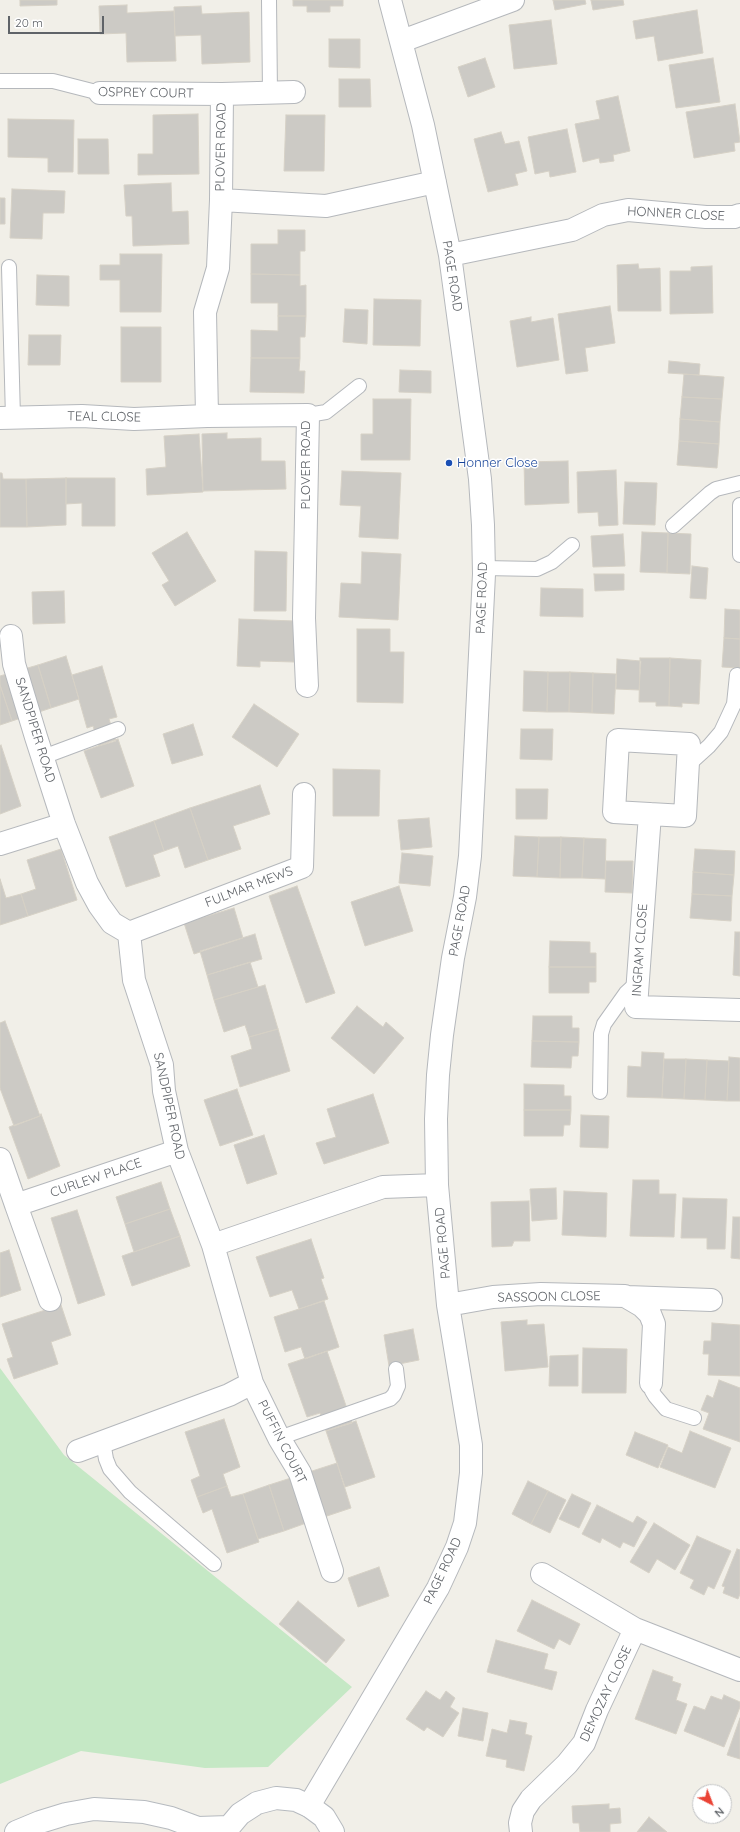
<!DOCTYPE html>
<style>
body{margin:0}
#map{position:relative;width:740px;height:1832px;overflow:hidden;background:#f1efe8;font-family:Quicksand,sans-serif}
canvas{display:block}
.north{position:absolute;left:692px;top:1784px;width:40px;height:40px;box-sizing:border-box;background:#fff;border:1px solid #bfc1c3;border-radius:50%;rotate:138deg;font-size:11px;font-weight:700;line-height:16px;text-align:center;color:#5f6368}
.north::after{content:'';display:block;margin:auto;width:14px;height:18px;background:#ea4335;clip-path:polygon(50% 0,100% 100%,50% 72%,0 100%)}
.scale{position:absolute;left:8px;top:16px;width:96px;height:18px;box-sizing:border-box;border:2px solid #5f6368;border-top:0;padding-left:5px;font-size:12px;line-height:14px;white-space:nowrap;color:#5f6368;-webkit-text-stroke:3px #fff;paint-order:stroke}
</style>
<div id="map">
<canvas width="740" height="1832"></canvas>
<div class="north">N</div>
<div class="scale">20 m</div>
</div>
<script>
const ctx = document.querySelector('canvas').getContext('2d');
ctx.lineJoin = 'round';
function fill(path, color) {
  ctx.fillStyle = color;
  ctx.fill(path, 'evenodd');
}
function poly(rows) {
  const path = new Path2D();
  for (const r of rows) {
    path.moveTo(r[0], r[1]);
    for (let i = 2; i < r.length; i += 2) path.lineTo(r[i], r[i + 1]);
  }
  return path;
}
function strokePath(path, color, width, dash) {
  ctx.strokeStyle = color;
  ctx.lineWidth = width;
  ctx.lineCap = dash ? 'butt' : 'round';
  ctx.setLineDash(dash || []);
  ctx.stroke(path);
}
function label(font, color, halo, rows, align = 'center') {
  ctx.font = font + ' Quicksand,sans-serif';
  ctx.lineWidth = 3;
  ctx.setLineDash([]);
  ctx.textBaseline = 'middle';
  ctx.strokeStyle = halo;
  ctx.fillStyle = color;
  for (const [text, x, y, turn = 0] of rows) {
    ctx.save();
    ctx.translate(x, y);
    ctx.rotate((+turn || 0) * Math.PI / 180);
    ctx.textAlign = isNaN(turn) ? turn : align;
    if (halo) ctx.strokeText(text, 0, 0);
    ctx.fillText(text, 0, 0);
    ctx.restore();
  }
}
const green = poly([
 [0,1368,64,1455,352,1687,268,1767,205,1768,81,1751,0,1784]
]);
const building = poly([
 [20,0,57,0,57,5,20,6,20,0],
 [293,0,343,0,343,6,330,6,330,12,307,12,307,6,293,6,293,0],
 [553,0,585,0,586,4,555,10,553,0],
 [591,0,623,0,624,5,593,10,591,0],
 [127,5,127,13,174,11,176,61,127,62,126,33,100,34,99,6,127,5],
 [201,6,202,14,249,12,250,62,202,64,201,35,175,36,174,7,201,6],
 [697,10,703,53,658,61,654,36,636,39,633,21,697,10],
 [551,20,557,64,514,69,509,25,551,20],
 [329,39,360,39,360,68,329,67,329,39],
 [485,58,495,87,468,97,458,67,485,58],
 [713,58,720,102,676,108,669,65,713,58],
 [339,79,370,79,371,107,339,107,339,79],
 [618,96,630,151,613,155,614,161,600,163,599,158,583,162,575,124,600,119,596,101,618,96],
 [735,104,740,142,734,143,735,151,694,158,686,112,735,104],
 [198,114,199,174,138,175,138,154,153,154,153,115,198,114],
 [286,115,325,115,324,171,284,171,286,115],
 [8,119,74,120,73,172,48,172,48,158,8,157,8,119],
 [567,129,576,172,550,177,549,171,535,174,528,137,567,129],
 [501,132,505,144,519,141,527,171,515,174,518,185,488,192,474,139,501,132],
 [78,139,108,139,109,174,78,174,78,139],
 [171,183,172,212,188,211,189,244,133,246,132,216,126,216,124,185,171,183],
 [12,189,65,191,64,213,43,213,42,239,10,238,12,189],
 [0,198,5,198,5,224,0,224,0,198],
 [278,230,305,230,305,251,300,251,300,275,251,274,251,244,278,244,278,230],
 [120,254,162,254,161,312,120,312,120,280,100,280,100,265,120,265,120,254],
 [638,264,639,269,660,268,661,311,618,311,617,265,638,264],
 [712,266,713,313,670,314,670,271,691,271,691,267,712,266],
 [251,274,300,275,300,286,306,285,306,316,278,316,278,303,251,303,251,274],
 [37,275,69,276,69,306,36,305,37,275],
 [374,299,421,300,420,346,373,345,374,299],
 [610,306,615,343,585,348,588,371,566,374,558,314,610,306],
 [345,309,368,310,367,344,343,342,345,309],
 [278,316,306,316,305,337,300,337,300,358,251,358,251,330,278,331,278,316],
 [531,317,531,322,553,318,559,360,517,367,510,321,531,317],
 [121,327,161,327,161,382,121,382,121,327],
 [29,335,61,335,60,365,28,365,29,335],
 [251,358,300,358,299,371,305,371,304,393,250,392,251,358],
 [669,361,700,364,699,375,668,373,669,361],
 [400,370,431,371,431,393,399,392,400,370],
 [684,374,724,377,722,399,682,397,684,374],
 [682,397,722,399,720,422,680,419,682,397],
 [373,399,411,399,410,460,361,460,361,434,373,434,373,399],
 [680,419,720,422,719,444,679,441,680,419],
 [227,433,227,439,261,438,261,461,285,461,286,489,203,491,202,434,227,433],
 [199,434,203,492,147,495,146,469,166,467,164,436,199,434],
 [679,441,719,444,717,468,677,465,679,441],
 [568,461,569,503,525,505,524,462,568,461],
 [616,470,618,525,599,526,598,512,578,513,577,472,616,470],
 [342,471,401,473,398,539,359,537,361,506,340,505,342,471],
 [0,473,2,473,3,479,26,479,27,527,0,527,0,473],
 [66,478,115,478,115,526,82,526,82,503,66,504,66,478],
 [66,478,66,525,27,527,26,479,66,478],
 [625,482,657,483,655,525,623,524,625,482],
 [187,532,216,581,175,606,162,585,169,581,152,553,187,532],
 [642,532,668,533,667,573,640,572,642,532],
 [668,533,691,534,690,574,667,573,668,533],
 [623,534,625,566,593,567,591,536,623,534],
 [255,551,287,552,286,611,254,611,255,551],
 [362,552,401,554,398,620,339,617,341,583,361,584,362,552],
 [692,566,708,568,706,599,690,598,692,566],
 [594,574,624,574,624,590,595,591,594,574],
 [541,588,583,589,583,617,540,616,541,588],
 [64,591,65,623,33,624,32,592,64,591],
 [725,609,740,610,740,639,724,638,725,609],
 [239,619,295,621,294,662,260,661,260,667,237,666,239,619],
 [357,629,390,629,390,652,404,652,403,703,357,702,357,629],
 [724,638,740,639,740,668,722,667,724,638],
 [66,656,79,699,51,708,38,665,66,656],
 [640,658,670,658,669,706,656,706,656,702,639,702,640,658],
 [670,658,701,660,699,704,682,703,682,707,669,706,670,658],
 [617,659,641,661,639,690,616,689,617,659],
 [38,665,51,708,12,721,0,685,0,676,38,665],
 [102,666,117,717,109,719,116,741,99,746,93,726,87,728,72,675,102,666],
 [524,671,548,672,547,712,523,711,524,671],
 [548,672,570,672,569,712,547,712,548,672],
 [570,672,593,673,592,713,569,712,570,672],
 [593,673,616,674,614,714,592,713,593,673],
 [0,685,12,721,0,725,0,685],
 [254,704,299,734,277,767,232,737,254,704],
 [193,724,203,755,172,764,163,734,193,724],
 [521,729,553,729,552,760,520,759,521,729],
 [118,739,134,786,101,798,84,751,118,739],
 [1,745,21,806,0,814,0,746,1,745],
 [333,769,380,770,379,816,333,816,333,769],
 [260,785,270,814,233,826,241,849,208,860,190,808,260,785],
 [516,789,548,789,547,819,516,819,516,789],
 [190,808,208,860,185,868,178,846,164,851,154,821,190,808],
 [429,818,432,847,401,850,398,820,429,818],
 [154,821,164,851,153,855,160,876,126,887,109,837,154,821],
 [515,836,539,837,537,877,513,876,515,836],
 [539,837,561,837,560,878,537,877,539,837],
 [561,837,584,838,582,878,560,878,561,837],
 [584,838,606,839,605,879,582,878,584,838],
 [61,849,77,900,28,916,21,894,36,889,27,860,61,849],
 [695,849,735,851,734,875,693,872,695,849],
 [402,853,433,856,430,886,399,883,402,853],
 [606,861,633,861,632,893,605,892,606,861],
 [693,872,734,875,732,896,692,894,693,872],
 [0,879,6,898,21,894,28,916,0,925,0,879],
 [297,886,335,993,306,1003,269,896,297,886],
 [399,886,413,931,365,946,351,902,399,886],
 [692,894,732,896,731,921,690,918,692,894],
 [234,908,243,938,194,954,184,923,234,908],
 [735,932,740,932,740,976,733,975,735,932],
 [255,934,262,959,207,975,200,951,255,934],
 [550,941,590,942,590,953,596,953,596,967,549,967,550,941],
 [250,962,258,987,214,1000,207,975,250,962],
 [549,967,596,967,596,982,589,982,589,993,549,993,549,967],
 [265,985,278,1029,249,1037,245,1025,224,1032,214,1000,265,985],
 [357,1006,383,1027,386,1022,404,1038,374,1074,331,1038,357,1006],
 [533,1016,572,1016,572,1028,579,1028,579,1042,532,1041,533,1016],
 [5,1021,40,1116,14,1126,0,1088,0,1023,5,1021],
 [278,1029,290,1071,240,1087,231,1056,252,1049,249,1037,278,1029],
 [532,1041,579,1042,578,1056,572,1056,571,1068,531,1067,532,1041],
 [642,1052,664,1053,662,1098,627,1097,628,1066,641,1067,642,1052],
 [729,1057,740,1058,740,1101,727,1101,729,1057],
 [664,1059,686,1059,684,1099,662,1098,664,1059],
 [686,1059,707,1060,705,1100,684,1099,686,1059],
 [707,1060,729,1061,727,1101,705,1100,707,1060],
 [524,1084,564,1085,564,1096,571,1096,571,1110,524,1110,524,1084],
 [237,1089,253,1135,220,1146,204,1100,237,1089],
 [373,1094,389,1143,324,1164,316,1143,336,1137,327,1109,373,1094],
 [524,1110,571,1110,570,1125,564,1125,563,1136,524,1136,524,1110],
 [41,1114,60,1166,28,1179,9,1127,40,1116,41,1114],
 [581,1115,609,1116,608,1148,580,1147,581,1115],
 [264,1135,277,1174,247,1184,234,1145,264,1135],
 [633,1180,659,1180,659,1194,676,1194,674,1237,630,1236,633,1180],
 [161,1182,170,1209,125,1224,116,1197,161,1182],
 [556,1188,557,1219,532,1221,530,1189,556,1188],
 [564,1191,607,1193,606,1237,562,1235,564,1191],
 [683,1198,727,1199,725,1249,707,1249,707,1238,681,1238,683,1198],
 [529,1201,530,1241,514,1241,512,1246,492,1247,491,1202,529,1201],
 [170,1209,180,1236,134,1252,125,1224,170,1209],
 [77,1210,105,1295,78,1304,51,1218,77,1210],
 [733,1217,740,1217,740,1259,731,1258,733,1217],
 [180,1236,190,1266,132,1286,122,1256,180,1236],
 [311,1239,324,1278,321,1279,328,1299,299,1309,292,1290,270,1297,256,1257,311,1239],
 [9,1250,21,1290,0,1297,0,1253,9,1250],
 [324,1301,339,1347,305,1359,301,1347,285,1352,274,1317,324,1301],
 [61,1305,71,1335,51,1342,58,1364,14,1379,7,1359,13,1357,2,1324,61,1305],
 [527,1320,527,1325,544,1324,548,1367,505,1371,501,1322,527,1320],
 [712,1323,740,1325,740,1376,708,1375,709,1354,703,1354,704,1341,711,1341,712,1323],
 [413,1329,419,1360,389,1366,384,1335,413,1329],
 [583,1348,627,1349,626,1393,582,1393,583,1348],
 [327,1351,352,1423,326,1431,320,1413,307,1417,288,1364,327,1351],
 [578,1355,578,1386,549,1386,550,1356,578,1355],
 [719,1380,740,1388,740,1442,703,1429,709,1413,701,1410,707,1395,713,1398,719,1380],
 [224,1419,240,1467,223,1474,227,1486,197,1497,191,1480,200,1476,185,1432,224,1419],
 [356,1421,375,1477,345,1487,326,1431,356,1421],
 [690,1431,731,1448,715,1488,660,1467,668,1447,682,1453,690,1431],
 [635,1432,668,1445,658,1468,626,1455,635,1432],
 [337,1463,351,1508,309,1522,306,1473,337,1463],
 [294,1477,309,1522,284,1531,269,1485,294,1477],
 [528,1481,548,1491,531,1524,512,1514,528,1481],
 [269,1485,284,1531,258,1539,243,1494,269,1485],
 [227,1486,231,1497,243,1494,259,1542,227,1553,212,1509,203,1513,197,1497,227,1486],
 [548,1491,566,1500,550,1533,531,1524,548,1491],
 [572,1494,591,1503,579,1528,559,1519,572,1494],
 [597,1505,633,1523,637,1516,647,1522,634,1547,623,1542,620,1548,602,1538,600,1543,582,1534,597,1505],
 [654,1523,690,1545,675,1570,657,1559,649,1573,630,1562,654,1523],
 [697,1536,731,1551,714,1589,708,1586,704,1595,690,1588,694,1580,680,1573,697,1536],
 [737,1549,740,1550,740,1594,738,1599,723,1593,725,1587,722,1586,737,1549],
 [379,1567,389,1596,358,1607,348,1578,379,1567],
 [532,1600,580,1624,570,1645,559,1639,554,1649,517,1631,532,1600],
 [298,1601,345,1640,326,1663,279,1624,298,1601],
 [496,1640,548,1654,544,1669,557,1672,552,1690,487,1672,496,1640],
 [653,1670,673,1677,672,1681,681,1684,676,1700,687,1704,676,1734,635,1719,653,1670],
 [426,1691,440,1700,446,1691,455,1698,450,1707,459,1713,443,1737,427,1727,424,1731,406,1719,426,1691],
 [724,1695,740,1702,740,1707,724,1747,684,1731,694,1706,705,1710,711,1696,722,1700,724,1695],
 [463,1708,488,1713,483,1741,458,1736,463,1708],
 [740,1718,740,1759,727,1755,740,1718],
 [510,1720,527,1723,525,1734,532,1736,524,1771,506,1767,507,1760,486,1756,492,1729,507,1733,510,1720],
 [609,1804,609,1809,620,1808,621,1823,610,1824,610,1832,580,1832,579,1823,573,1823,572,1806,609,1804],
 [649,1817,667,1832,637,1832,649,1817]
]);
const lane = poly([
 [269,0,270,93],
 [0,81,53,81,100,93],
 [9,267,13,418],
 [308,415,326,412,359,386],
 [740,505,740,555],
 [673,526,710,493,716,489,740,483],
 [484,568,537,569,552,562,572,545],
 [43,757,118,729],
 [688,765,709,746,721,732,734,704,737,675],
 [600,1092,601,1034,604,1024,626,993,638,982],
 [651,1383,652,1391,655,1396,666,1409,694,1418],
 [279,1438,390,1399,394,1395,398,1386,396,1369],
 [103,1442,106,1459,110,1469,130,1492,214,1564]
]);
const street = poly([
 [402,41,513,0],
 [100,93,222,94,294,92],
 [222,94,221,200,218,268,205,312,207,416,308,415,304,618,307,686],
 [221,200,326,206,435,182],
 [450,255,572,230,603,215,628,210,706,217,734,217,740,215],
 [0,418,82,416,134,419,207,416],
 [11,636,14,664,36,737,64,824,87,883,99,905,112,923,129,933,134,980,162,1065,164,1091,177,1151,213,1245,383,1187,437,1185],
 [618,740,689,744,685,816,614,812,618,740],
 [650,814,636,1007,740,1010],
 [0,844,64,824],
 [129,933,302,867,304,794],
 [0,1159,16,1205],
 [213,1245,252,1383,279,1438,300,1473,332,1571],
 [627,1297,711,1300],
 [50,1300,16,1205,177,1151],
 [448,1305,493,1297,541,1294,625,1296,642,1306,650,1314,654,1324,651,1383],
 [78,1451,229,1395,252,1383],
 [542,1574,635,1629,740,1670],
 [309,1806,438,1588,457,1547,465,1523,471,1473,471,1445,448,1305,437,1185,436,1119,438,1075,442,1035,453,958,465,897,470,856,484,574,483,525,480,479,450,255,423,125,390,0],
 [521,1832,520,1823,523,1811,531,1799,567,1764,584,1743,597,1710,635,1629]
]);
const secondary = poly([
 [16,1832,40,1822,66,1814,94,1809,144,1812,171,1818,198,1828,229,1827],
 [228,1832,229,1827,240,1814,257,1803,276,1798,296,1800,309,1806,324,1817,333,1832]
]);
const markers = [
 [449,463,4,"#1a4fb4"]
];
const streetNames = [
 ["OSPREY COURT",146,93,1],
 ["PLOVER ROAD",221,147,-89],
 ["HONNER CLOSE",676,214,3],
 ["PAGE ROAD",452,276,81],
 ["TEAL CLOSE",104,417,1],
 ["PLOVER ROAD",306,465,-90],
 ["PAGE ROAD",482,598,-88],
 ["SANDPIPER ROAD",35,730,73],
 ["FULMAR MEWS",249,887,-21],
 ["PAGE ROAD",460,921,-80],
 ["INGRAM CLOSE",640,950,-86],
 ["SANDPIPER ROAD",169,1106,78],
 ["CURLEW PLACE",96,1178,-19],
 ["PAGE ROAD",443,1243,-95],
 ["SASSOON CLOSE",549,1297,-1],
 ["PUFFIN COURT",282,1442,63],
 ["PAGE ROAD",443,1571,-65],
 ["DEMOZAY CLOSE",606,1694,-65]
];
const transitNames = [
 ["Honner Close",457,463]
];
fill(green, '#c5e8c5');
fill(building, '#cccac5');
strokePath(building, '#d6d1c6', 1);
strokePath(lane, '#b5b8bc', 16);
strokePath(street, '#b5b8bc', 24);
strokePath(secondary, '#b6babf', 24);
strokePath(lane, '#fff', 14);
strokePath(street, '#fff', 22);
strokePath(secondary, '#fff', 22);
for (const [x, y, r, color] of markers) {
  const dot = new Path2D();
  dot.arc(x, y, r, 0, 2 * Math.PI);
  ctx.fillStyle = color;
  ctx.fill(dot);
  strokePath(dot, '#fff', 1.5);
}
label('13px', '#5f6368', '#fff', streetNames);
label('13px', '#164399', '#fff', transitNames, 'left');
</script>
